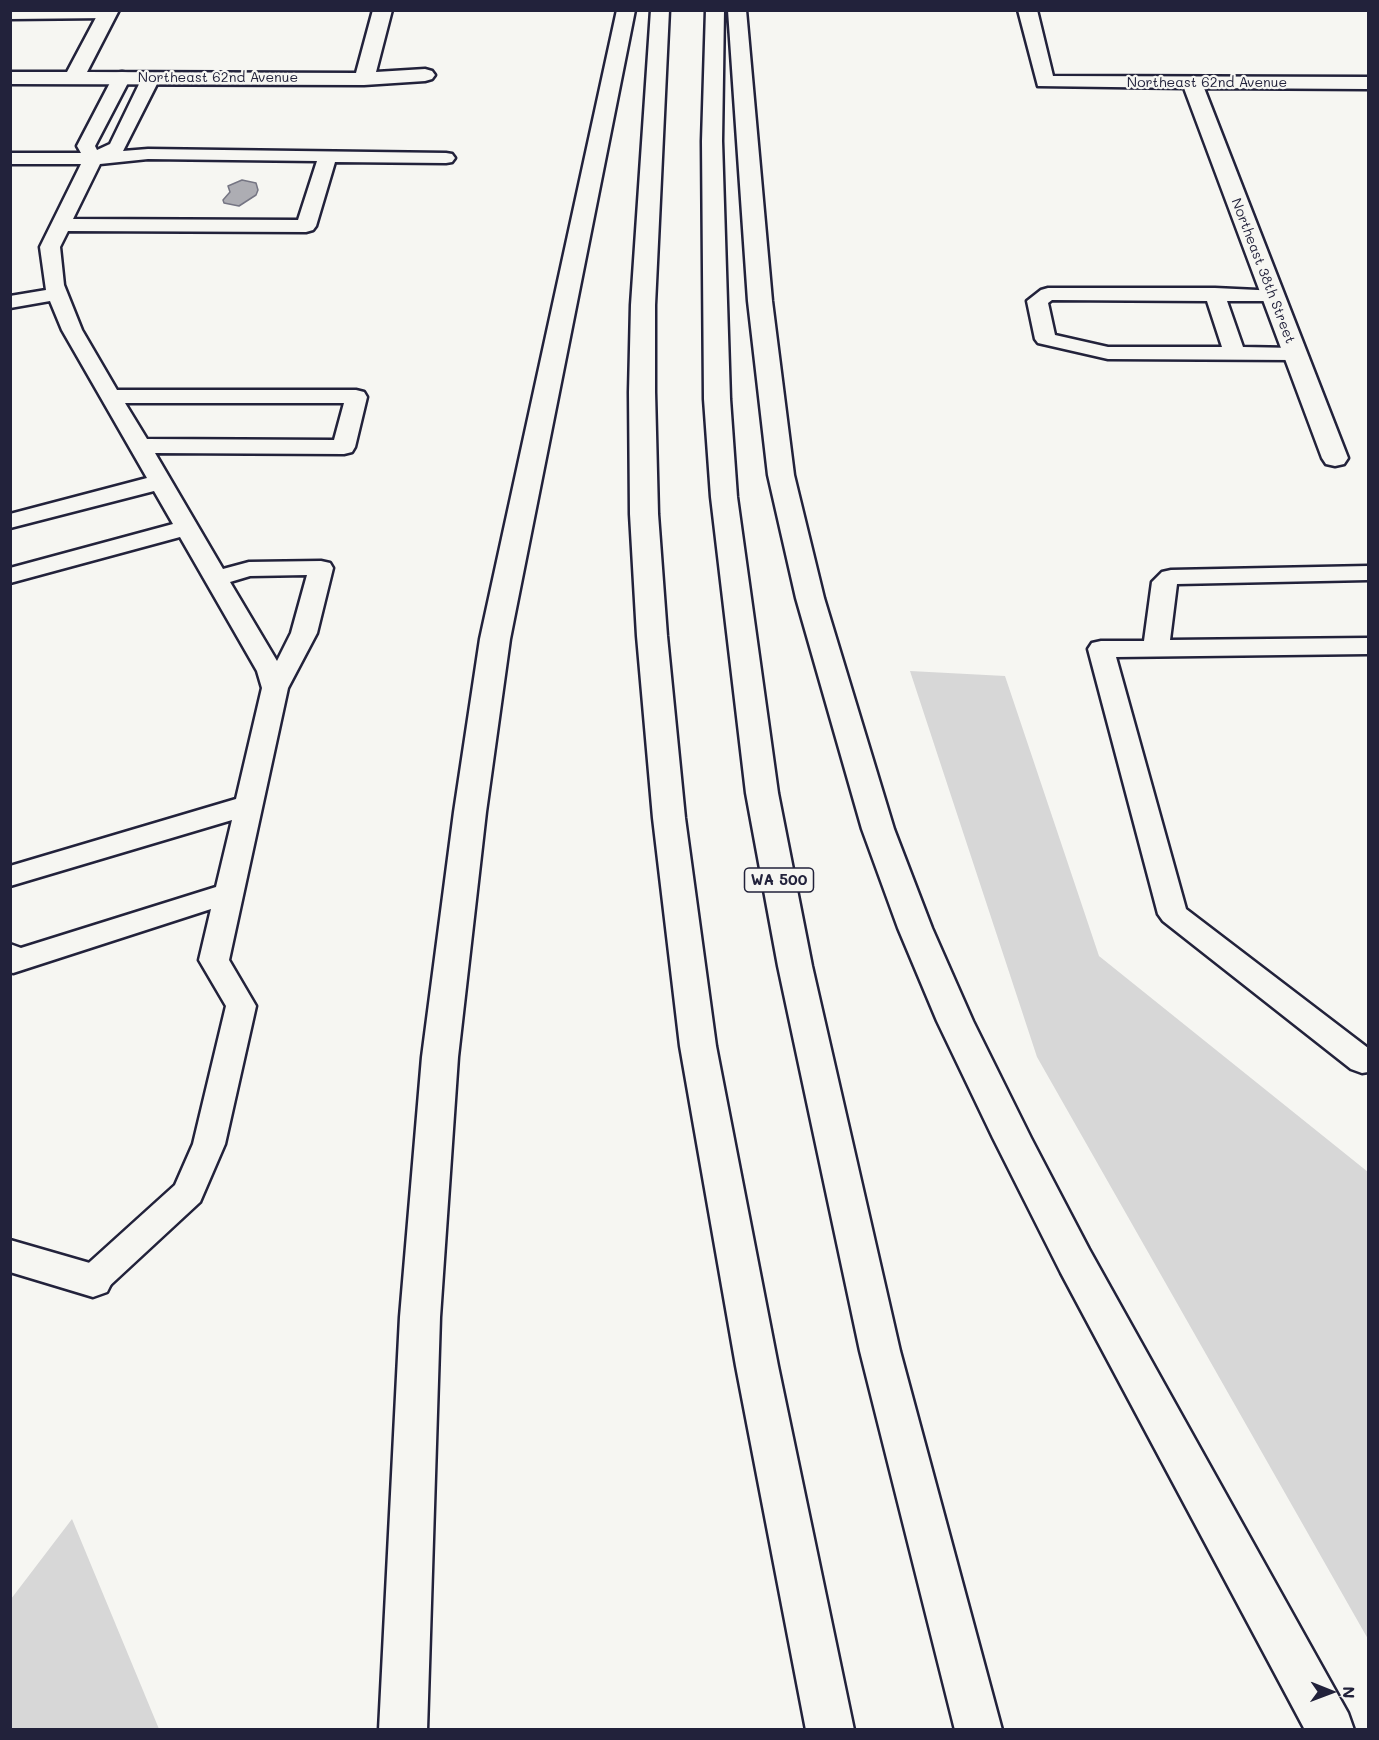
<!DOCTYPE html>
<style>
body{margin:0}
#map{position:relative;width:1379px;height:1740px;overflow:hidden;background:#f6f6f2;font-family:Mali,sans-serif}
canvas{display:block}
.frame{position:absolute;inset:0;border:12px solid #22223b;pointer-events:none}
.north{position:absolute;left:1301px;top:1662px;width:60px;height:60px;-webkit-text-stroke:4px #f6f6f2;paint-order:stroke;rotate:91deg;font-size:16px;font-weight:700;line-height:24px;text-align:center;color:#22223b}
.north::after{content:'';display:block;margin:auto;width:21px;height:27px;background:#22223b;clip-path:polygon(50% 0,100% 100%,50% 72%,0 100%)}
</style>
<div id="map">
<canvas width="1379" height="1740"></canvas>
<div class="frame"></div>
<div class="north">N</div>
</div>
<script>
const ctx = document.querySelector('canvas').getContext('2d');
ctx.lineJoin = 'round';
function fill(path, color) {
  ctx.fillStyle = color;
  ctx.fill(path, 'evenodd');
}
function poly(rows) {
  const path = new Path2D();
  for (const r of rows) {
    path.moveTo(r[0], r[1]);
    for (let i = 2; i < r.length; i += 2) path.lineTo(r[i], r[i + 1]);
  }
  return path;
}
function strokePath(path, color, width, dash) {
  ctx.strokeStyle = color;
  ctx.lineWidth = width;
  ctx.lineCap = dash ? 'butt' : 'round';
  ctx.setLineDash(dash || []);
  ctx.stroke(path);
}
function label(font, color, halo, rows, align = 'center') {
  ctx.font = font + ' Mali,sans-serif';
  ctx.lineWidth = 4.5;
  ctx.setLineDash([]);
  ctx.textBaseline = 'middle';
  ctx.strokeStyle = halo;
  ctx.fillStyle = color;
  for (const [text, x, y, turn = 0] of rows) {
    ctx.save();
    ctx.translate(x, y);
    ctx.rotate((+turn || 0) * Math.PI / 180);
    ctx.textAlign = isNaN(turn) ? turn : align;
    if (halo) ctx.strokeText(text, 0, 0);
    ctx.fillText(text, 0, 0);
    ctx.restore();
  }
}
const green = poly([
 [910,671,1005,676,1099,956,1368,1172,1368,1639,1037,1057],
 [72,1519,159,1729,11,1729,11,1599]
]);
const water = poly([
 [242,180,256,183,258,190,256,195,239,206,224,203,223,200,230,192,228,186,242,180]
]);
const lane = poly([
 [10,10,115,10,117,13,109,18,10,19,10,10],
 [122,72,128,73,131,77,95,146,97,150,110,144,142,78,145,74,151,73,157,74,160,78,123,151,148,149,446,153,452,154,455,158,452,162,446,163,335,162,316,226,313,230,306,232,68,231,60,247,64,285,82,330,117,390,356,390,364,392,367,397,355,447,352,452,344,454,155,453,223,569,249,562,321,561,330,563,333,568,317,633,288,688,229,960,256,1006,225,1144,200,1202,105,1290,93,1294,81,1290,76,1280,81,1270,175,1185,193,1144,226,1006,199,960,211,909,13,973,10,972,10,944,21,948,216,887,232,820,10,886,10,866,236,799,262,688,257,671,180,537,10,583,10,568,173,524,154,491,10,528,10,514,147,478,62,330,50,301,10,308,10,296,46,290,40,247,81,164,10,164,10,153,81,153,77,146,113,77,116,73,122,72],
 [148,159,317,161,298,220,73,219,100,164,148,159],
 [125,403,344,403,334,440,147,439,125,403],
 [307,575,291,633,277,661,230,582,250,576,307,575],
 [1048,288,1215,288,1279,291,1282,295,1279,299,1272,301,1227,301,1243,347,1295,348,1302,350,1306,354,1302,358,1295,360,1108,359,1038,343,1035,339,1027,301,1041,290,1048,288],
 [1052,300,1207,301,1222,347,1108,347,1055,335,1048,303,1052,300],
 [1368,566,1368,580,1177,584,1170,640,1368,638,1368,654,1116,657,1186,909,1368,1048,1368,1072,1362,1073,1351,1069,1163,921,1158,914,1088,649,1092,643,1101,641,1144,641,1152,582,1162,572,1171,570,1368,566]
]);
const street = poly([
 [100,10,119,10,87,72,356,73,373,10,392,10,376,72,425,69,432,71,435,75,432,79,425,81,364,85,10,84,10,72,67,72,100,10],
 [1018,10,1037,10,1053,76,1368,77,1368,89,1204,88,1348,458,1344,464,1335,466,1326,464,1322,458,1184,88,1038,86,1018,10],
 [10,1240,107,1268,113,1280,107,1292,93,1297,10,1272,10,1240]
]);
const highway = poly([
 [617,10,635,10,510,639,486,812,458,1057,440,1317,427,1730,379,1730,400,1317,422,1057,454,812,480,639,617,10],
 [651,10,669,10,655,305,655,392,658,514,667,636,685,818,716,1046,778,1366,854,1730,806,1730,736,1366,680,1046,653,818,637,636,630,514,629,392,631,305,651,10],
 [706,10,724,10,722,141,730,399,737,497,778,793,812,966,900,1351,1002,1730,955,1730,860,1351,778,966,746,793,711,497,704,399,702,141,706,10],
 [728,10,746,10,772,301,794,475,824,598,894,829,932,928,973,1021,1031,1138,1089,1249,1348,1713,1354,1730,1305,1730,1061,1273,993,1138,937,1021,898,928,862,829,796,598,768,475,748,301,728,10]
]);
const farStreetnames = [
 ["Northeast 62nd Avenue",218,78],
 ["Northeast 62nd Avenue",1207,83],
 ["Northeast 38th Street",1263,271,69]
];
const shields = [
 [779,880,69]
];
const shieldNames = [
 ["WA 500",779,880]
];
fill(green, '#d7d7d7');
fill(water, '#adadb3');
strokePath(water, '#757583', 1.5);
strokePath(lane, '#22223b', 5);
strokePath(street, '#22223b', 5);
strokePath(highway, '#22223b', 5);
fill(lane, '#f6f6f2');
fill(street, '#f6f6f2');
fill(highway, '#f6f6f2');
label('14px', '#22223b', '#f6f6f2', farStreetnames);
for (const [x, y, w] of shields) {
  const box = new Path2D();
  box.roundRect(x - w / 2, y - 12, w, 24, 4.5);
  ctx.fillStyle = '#f6f6f2';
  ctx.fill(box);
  strokePath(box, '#22223b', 1.5);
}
label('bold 15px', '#22223b', null, shieldNames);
</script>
